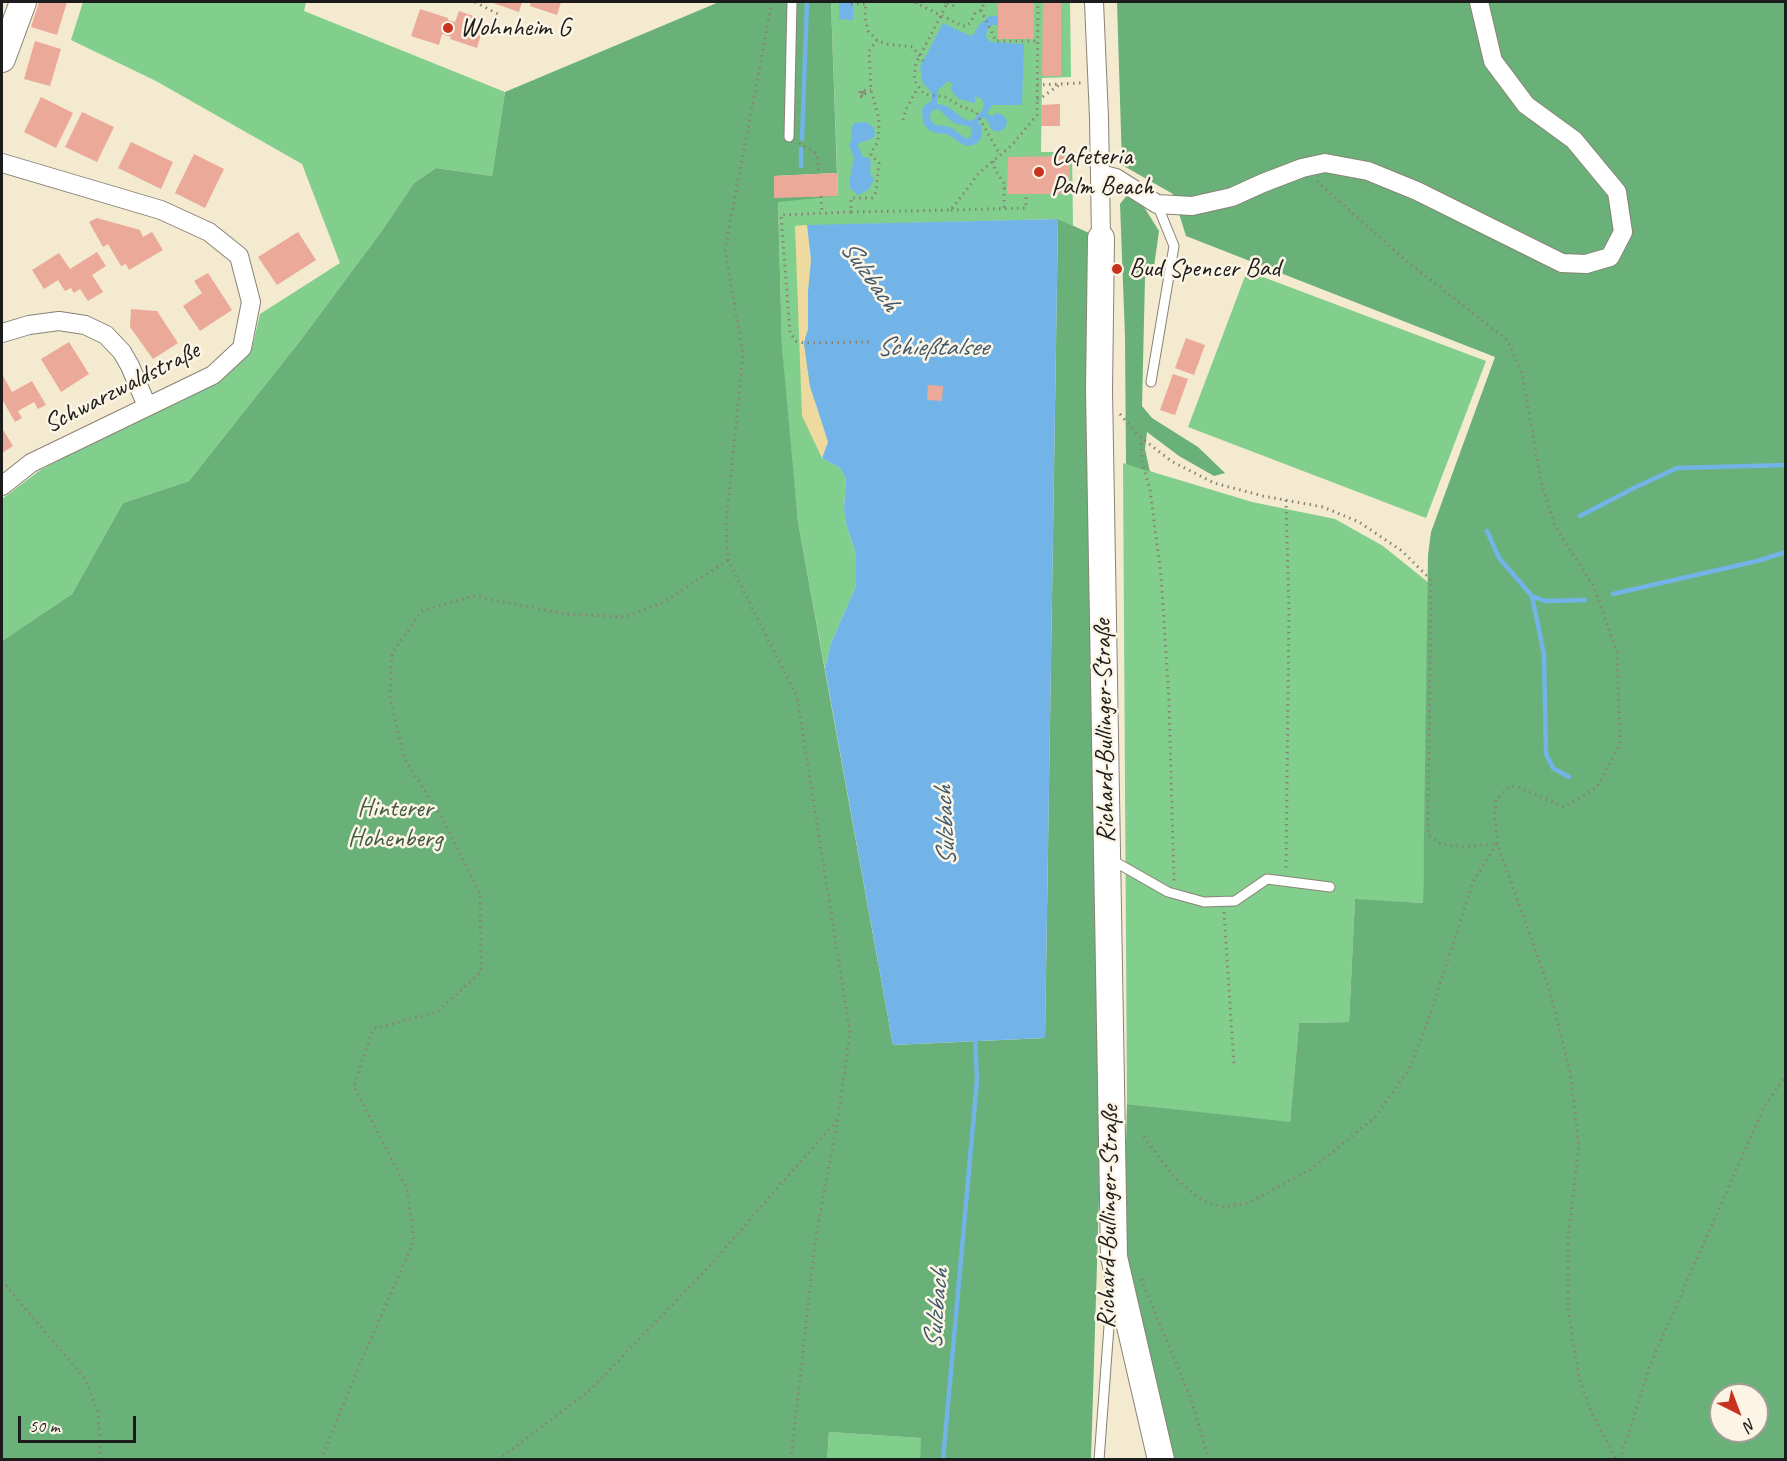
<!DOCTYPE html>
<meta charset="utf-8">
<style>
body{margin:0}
#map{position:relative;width:1787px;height:1461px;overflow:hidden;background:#f3ead0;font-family:Caveat,sans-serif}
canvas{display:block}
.frame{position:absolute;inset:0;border:3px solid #1c1c1c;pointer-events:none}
.north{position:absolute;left:1709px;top:1383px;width:60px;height:60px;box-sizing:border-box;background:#fcf5e5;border:2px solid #a29e95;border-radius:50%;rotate:138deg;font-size:16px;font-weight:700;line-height:24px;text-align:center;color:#1c1c1c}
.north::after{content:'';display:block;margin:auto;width:21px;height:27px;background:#c8321e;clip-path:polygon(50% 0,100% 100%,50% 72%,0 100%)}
.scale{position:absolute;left:18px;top:1416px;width:118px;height:27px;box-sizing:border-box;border:3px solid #1c1c1c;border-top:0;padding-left:8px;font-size:18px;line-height:21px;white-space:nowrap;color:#1c1c1c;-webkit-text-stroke:4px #fcf5e5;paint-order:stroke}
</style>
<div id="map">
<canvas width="1787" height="1461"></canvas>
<div class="frame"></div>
<div class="north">N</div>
<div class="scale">50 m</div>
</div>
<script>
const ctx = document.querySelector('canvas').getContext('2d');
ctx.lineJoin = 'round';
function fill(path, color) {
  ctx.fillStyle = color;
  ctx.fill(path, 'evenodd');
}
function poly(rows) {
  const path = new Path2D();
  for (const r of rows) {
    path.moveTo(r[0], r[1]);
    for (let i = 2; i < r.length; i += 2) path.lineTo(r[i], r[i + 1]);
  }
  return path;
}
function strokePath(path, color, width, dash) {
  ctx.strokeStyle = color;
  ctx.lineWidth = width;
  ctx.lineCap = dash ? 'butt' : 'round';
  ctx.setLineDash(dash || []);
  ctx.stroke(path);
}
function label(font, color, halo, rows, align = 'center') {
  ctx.font = font + ' Caveat,sans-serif';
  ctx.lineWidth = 5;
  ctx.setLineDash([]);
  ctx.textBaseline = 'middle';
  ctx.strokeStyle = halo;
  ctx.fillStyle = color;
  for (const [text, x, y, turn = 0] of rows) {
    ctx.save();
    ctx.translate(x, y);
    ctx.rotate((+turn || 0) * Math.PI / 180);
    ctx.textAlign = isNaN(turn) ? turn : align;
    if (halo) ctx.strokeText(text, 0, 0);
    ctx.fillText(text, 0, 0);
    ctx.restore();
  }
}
const green = poly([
 [83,2,306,2,304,11,505,92,492,176,436,168,414,183,381,232,300,341,189,481,123,503,72,594,2,641,2,499,39,471,145,413,218,383,252,348,260,314,340,263,302,164,156,81,71,40],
 [831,2,1070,2,1071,77,1042,78,1041,152,1072,152,1073,226,1058,219,795,226,822,458,840,468,846,479,844,508,846,524,856,554,856,586,831,643,825,669,798,522,786,406,782,348,778,201,838,195],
 [1247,271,1486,361,1426,518,1188,427],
 [1123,463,1252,502,1335,519,1383,546,1429,583,1423,903,1355,900,1349,1022,1299,1023,1290,1123,1127,1104],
 [829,1432,922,1438,920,1459,827,1460]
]);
const forest = poly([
 [719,2,831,2,837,173,774,176,774,197,838,196,778,202,782,348,798,522,893,1045,1045,1038,1058,219,1096,236,1102,1102,1091,1459,920,1459,921,1438,829,1432,827,1460,2,1460,2,641,72,594,123,503,189,481,300,341,381,232,414,183,436,168,492,176,505,92],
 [1117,2,1785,2,1785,1459,1173,1459,1123,1254,1127,1104,1290,1122,1299,1023,1349,1022,1355,899,1423,903,1428,555,1431,532,1495,357,1186,236,1173,194,1122,165],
 [1721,1395,1757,1395,1757,1431,1721,1431],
 [1127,195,1144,207,1159,231,1154,267,1145,278,1142,406,1152,418,1198,447,1225,473,1214,476,1179,456,1147,432,1145,449,1150,472,1126,464,1125,336,1120,204]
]);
const sand = poly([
 [807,225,811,260,808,291,808,329,804,343,810,386,828,442,822,458,802,416,795,226]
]);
const water = poly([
 [839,2,853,2,853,20,839,19],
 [990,16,998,16,998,25,992,25,987,30,986,37,991,42,1024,44,1022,105,992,105,987,114,992,116,996,113,1003,115,1007,121,1005,128,998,132,991,129,988,121,984,117,978,122,982,127,981,138,976,144,969,146,962,144,947,134,936,133,929,130,923,123,922,109,926,104,932,101,932,93,923,83,920,67,943,23,970,36,974,34,979,25],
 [948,81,953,85,950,88,953,93,959,99,975,103,975,96,982,99,984,104,982,111,975,118,971,121,964,119,947,106,937,104,938,90],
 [938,109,954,123,971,127,971,136,967,139,950,127,936,125,931,121,930,115,932,111],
 [866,122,874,128,875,136,871,139,859,143,858,145,863,157,869,158,871,162,870,173,874,180,868,190,858,195,850,188,849,183,854,158,849,145,852,140,851,128,855,123],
 [1058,219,1045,1038,893,1045,825,669,831,643,856,586,856,554,846,524,844,508,846,479,840,468,822,458,828,442,810,386,804,343,808,329,808,291,811,260,807,225]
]);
const stream = poly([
 [802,139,807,2],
 [801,166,801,149],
 [1580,516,1636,487,1677,468,1786,465],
 [1487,531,1499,558,1532,596,1545,601,1585,600],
 [1613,594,1757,561,1786,552],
 [1532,596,1544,655,1546,754,1553,768,1569,777],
 [943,1460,977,1080,975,1035]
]);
const building = poly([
 [39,2,67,2,57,35,31,27],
 [493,2,522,2,519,12,493,3],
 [531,2,561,2,557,15,530,6],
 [998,2,1034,2,1034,39,998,39],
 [1043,2,1061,2,1061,76,1042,76],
 [420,9,448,18,448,20,455,22,459,11,485,20,477,48,450,39,451,37,442,34,439,45,411,36],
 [35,41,61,49,50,86,24,79],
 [41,97,73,113,56,148,24,132],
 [1060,104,1060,126,1041,126,1041,105],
 [82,112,114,127,97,162,65,147],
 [131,142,173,162,161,189,118,168],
 [194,154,224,169,205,208,175,193],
 [1070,156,1070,194,1007,194,1008,157],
 [837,173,838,196,774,198,774,176],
 [97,218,140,230,143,237,152,232,163,250,129,270,126,264,121,266,108,244,103,247,89,222],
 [298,232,316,260,277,285,258,257],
 [97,252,106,266,92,275,103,292,88,301,80,289,74,293,71,288,65,291,58,280,44,289,32,270,59,253,70,269],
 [208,273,232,310,200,331,183,306,202,293,194,281],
 [131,309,157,311,178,343,153,359,130,327],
 [1186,338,1205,345,1194,375,1175,368],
 [69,342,89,374,61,392,41,359],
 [2,374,12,392,32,381,46,405,38,409,34,402,18,411,22,418,15,422,2,399],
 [1173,374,1188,379,1175,415,1160,410],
 [928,385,943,386,942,401,927,400],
 [2,428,13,446,2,453]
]);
const path = poly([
 [475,2,500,15],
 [772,2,725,249,743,355,726,524,728,560,797,697,850,1032,838,1118,815,1242,791,1460],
 [917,2,916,3,963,26,967,26,971,22,975,13,981,10,985,2],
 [944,2,947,3,945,8,916,63,914,80,924,94,945,97,960,106,976,112,1000,155],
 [947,3,954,6,956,2],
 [851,4,866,4,865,16,868,31,877,40],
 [981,10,996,41,1038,41],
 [1037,85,1081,83],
 [862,93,863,92,864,95,860,96,861,91,863,91,865,94,862,97,859,96,860,91,871,90],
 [1037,99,1041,98,1059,85],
 [903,120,906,109,918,88],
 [799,143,817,154,819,174],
 [993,161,995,170,1004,183,1004,188,1008,188],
 [1317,181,1405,260,1507,340,1522,373,1541,482,1555,526,1594,587,1617,652,1620,744,1597,787,1564,807,1518,787,1511,786,1496,799,1495,814,1497,843,1549,988,1570,1072,1579,1146,1568,1238,1568,1310,1579,1377,1591,1412,1617,1460],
 [1004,188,1004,209],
 [821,196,822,214],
 [951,210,1026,208,1026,194],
 [851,212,951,210,979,173,1012,145,1037,115,1038,2],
 [869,342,804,343,796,341,790,333,781,215,851,212,851,198,872,198,876,192,879,163,871,155,871,152,878,142,879,119,871,90,869,51,877,40,887,44,913,47,923,61],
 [1120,414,1138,435,1171,461,1214,483,1263,496,1323,507,1359,522,1402,551,1431,580,1428,835,1441,844,1465,847,1497,843,1473,882,1426,1027,1408,1071,1375,1117,1313,1168,1248,1203,1224,1207,1201,1200,1175,1178,1143,1136],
 [1141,437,1142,461,1150,490,1161,575,1169,701,1174,881],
 [1286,500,1289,609,1286,870],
 [1224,912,1234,1065],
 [1141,1279,1191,1399,1209,1460],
 [2,1281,85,1379,98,1412,100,1450,98,1460],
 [321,1460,357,1371,414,1241,407,1189,354,1086,373,1029,437,1012,481,972,480,893,442,818,404,758,390,698,392,653,422,611,473,596,566,614,625,617,664,602,728,560],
 [498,1460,590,1390,705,1271,837,1120],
 [1620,1460,1650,1365,1764,1107,1786,1075]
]);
const lane = poly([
 [789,137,792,2],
 [1151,382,1174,246,1157,204],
 [1110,859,1168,892,1204,902,1235,901,1267,879,1330,887],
 [1099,1460,1112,1286]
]);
const street = poly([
 [1094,2,1099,118,1101,238],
 [2,163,161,210,209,232,239,256,251,302,242,348,213,375,31,463,2,486],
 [1100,174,1116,178,1157,204,1192,206,1232,197,1263,183,1302,168,1325,163,1368,171,1417,191,1562,263,1586,264,1610,257,1623,232,1617,192,1574,140,1526,105,1493,61,1479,2],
 [2,333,29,325,59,321,85,325,106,335,122,352,130,366,147,406]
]);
const secondary = poly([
 [2,59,23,2],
 [1101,238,1099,390,1114,1257,1161,1460]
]);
const markers = [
 [448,28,6,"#c8321e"],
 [1039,172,6,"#c8321e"],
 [1117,269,6,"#c8321e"]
];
const poiNames = [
 ["Wohnheim G",460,28],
 ["Cafeteria",1051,157],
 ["Palm Beach",1051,187],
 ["Bud Spencer Bad",1129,269]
];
const streetNames = [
 ["Schwarzwaldstraße",122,388,-27],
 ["Richard-Bullinger-Straße",1105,731,-91],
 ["Richard-Bullinger-Straße",1109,1217,-89]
];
const parkNames = [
 ["Hinterer",395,809],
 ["Hohenberg",395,839]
];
const waterNames = [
 ["Sulzbach",869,276,54],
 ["Schießtalsee",932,348],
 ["Sulzbach",946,826,-93],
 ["Sulzbach",937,1309,-85]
];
fill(green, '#82ce8c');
fill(forest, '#69b178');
fill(sand, '#eeda9e');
fill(water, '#72b4e7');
strokePath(stream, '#72b4e7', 4.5);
fill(building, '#eba999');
strokePath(lane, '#888376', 11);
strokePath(street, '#888376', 20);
strokePath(secondary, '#888376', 28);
strokePath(path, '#888376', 3, [1.5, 4.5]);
strokePath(lane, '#fff', 9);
strokePath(street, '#fff', 18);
strokePath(secondary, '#fff', 26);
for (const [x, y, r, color] of markers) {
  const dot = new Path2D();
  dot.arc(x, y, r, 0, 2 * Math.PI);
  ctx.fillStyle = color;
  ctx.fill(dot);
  strokePath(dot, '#fcf5e5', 2);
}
label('26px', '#1c1c1c', '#fcf5e5', poiNames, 'left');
label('26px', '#1c1c1c', '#fcf5e5', streetNames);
label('26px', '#405a43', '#fcf5e5', parkNames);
label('italic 27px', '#3e596d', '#fcf5e5', waterNames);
</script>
